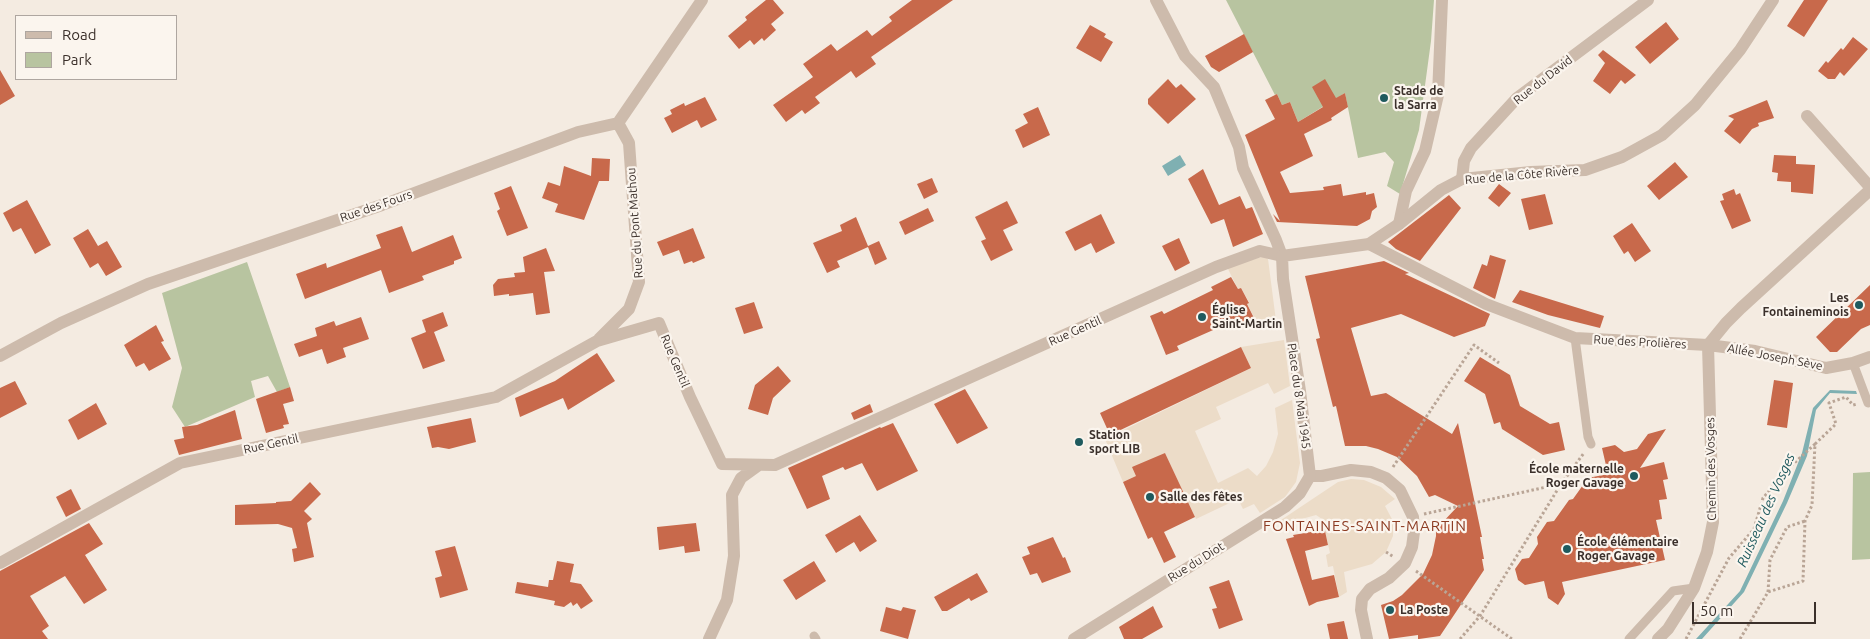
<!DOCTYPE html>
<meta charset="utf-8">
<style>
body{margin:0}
#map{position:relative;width:1870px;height:639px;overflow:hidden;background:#f4ebe1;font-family:Ubuntu,sans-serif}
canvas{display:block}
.legend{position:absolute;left:15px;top:15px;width:162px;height:65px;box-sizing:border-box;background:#fbf5ee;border:1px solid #aea6a0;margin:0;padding:6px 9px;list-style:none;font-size:15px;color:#3b302b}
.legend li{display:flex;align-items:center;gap:10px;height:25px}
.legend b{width:25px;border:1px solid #aea6a0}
.scale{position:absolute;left:1692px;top:602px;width:124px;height:22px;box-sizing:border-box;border:2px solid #3b302b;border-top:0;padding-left:6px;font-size:15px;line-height:18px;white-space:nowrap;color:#3b302b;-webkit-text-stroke:4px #fbf5ee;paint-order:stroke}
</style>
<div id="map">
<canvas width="1870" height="639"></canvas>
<ul class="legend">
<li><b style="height:6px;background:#cdbbac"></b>Road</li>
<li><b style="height:14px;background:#b8c4a0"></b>Park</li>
</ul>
<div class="scale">50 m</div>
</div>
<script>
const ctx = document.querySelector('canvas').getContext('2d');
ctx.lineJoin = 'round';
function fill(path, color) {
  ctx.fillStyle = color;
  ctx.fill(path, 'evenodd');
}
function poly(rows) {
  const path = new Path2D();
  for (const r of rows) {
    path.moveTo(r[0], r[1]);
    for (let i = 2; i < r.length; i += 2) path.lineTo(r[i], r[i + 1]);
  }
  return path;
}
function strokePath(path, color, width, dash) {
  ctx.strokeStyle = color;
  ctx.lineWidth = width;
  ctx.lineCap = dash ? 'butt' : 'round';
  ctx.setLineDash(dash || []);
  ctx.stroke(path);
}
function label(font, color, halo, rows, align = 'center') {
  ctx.font = font + ' Ubuntu,sans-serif';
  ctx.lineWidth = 4.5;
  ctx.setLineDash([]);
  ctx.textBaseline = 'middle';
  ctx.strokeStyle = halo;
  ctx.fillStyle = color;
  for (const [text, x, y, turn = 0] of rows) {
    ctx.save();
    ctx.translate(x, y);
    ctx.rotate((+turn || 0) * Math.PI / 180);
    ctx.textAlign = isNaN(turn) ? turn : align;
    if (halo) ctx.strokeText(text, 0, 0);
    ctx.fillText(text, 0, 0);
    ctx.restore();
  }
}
const green = poly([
 [1226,0,1434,0,1431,41,1419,130,1400,194,1387,186,1394,162,1385,152,1358,158,1345,93,1298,122,1290,102,1282,105,1277,94,1275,95],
 [247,262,290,387,277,392,268,376,251,381,255,397,185,427,172,407,182,368,162,293],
 [1870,472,1870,559,1852,560,1853,473]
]);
const plaza = poly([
 [1265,256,1268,259,1276,321,1273,324,1260,328,1247,304,1249,302,1241,288,1238,289,1227,267],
 [1284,340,1290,386,1274,394,1268,383,1216,407,1221,419,1195,431,1218,483,1248,468,1257,476,1266,466,1273,452,1278,434,1275,408,1292,400,1300,463,1296,482,1285,497,1260,513,1254,504,1243,509,1238,499,1196,519,1165,453,1136,476,1123,482,1105,439,1251,368,1241,347],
 [1351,479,1364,480,1381,487,1395,499,1385,506,1393,521,1393,536,1386,552,1372,564,1344,572,1347,592,1339,597,1333,566,1328,567,1326,555,1330,553,1322,519,1316,515,1280,525,1278,522,1338,482]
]);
const water = poly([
 [1180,155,1186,165,1168,176,1162,166],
 [1830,390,1856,391,1857,394,1830,393,1816,410,1807,456,1787,503,1744,592,1702,639,1696,639,1740,591,1783,501,1802,453,1813,408]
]);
const building = poly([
 [766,0,773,0,784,13,771,24,776,30,764,41,762,38,754,45,750,40,739,49,728,36,747,20,745,17],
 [912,0,953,0,871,57,876,64,856,78,851,71,815,97,820,103,805,114,802,110,786,122,773,105,813,77,803,64,831,44,837,51,867,30,872,36,892,21,889,17],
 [1804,0,1828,0,1804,37,1787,26],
 [1666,22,1679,39,1650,64,1635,47],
 [1090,25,1106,34,1104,37,1113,42,1101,62,1076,48],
 [1244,34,1253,52,1219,72,1211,67,1205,56],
 [1853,37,1868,49,1844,76,1840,72,1835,79,1828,79,1818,71,1826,61,1828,63,1841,48,1843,50],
 [1603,50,1636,75,1625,84,1621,80,1610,94,1593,81,1605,63,1598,55],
 [0,70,15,96,0,105],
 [1168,79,1176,88,1181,84,1196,99,1168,124,1148,104,1148,99],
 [1325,79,1336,98,1345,93,1348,107,1331,118,1332,120,1304,134,1313,156,1280,172,1290,193,1324,190,1323,187,1341,184,1343,196,1366,192,1366,195,1374,193,1377,207,1372,211,1370,219,1357,226,1277,222,1273,214,1280,221,1245,135,1275,119,1265,100,1277,94,1282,105,1290,102,1298,122,1323,107,1312,87],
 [705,97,717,120,701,128,697,120,672,133,664,118,672,114,670,110,684,103,685,106],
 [1767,100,1774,118,1758,123,1759,126,1752,129,1740,144,1724,131,1734,119,1728,116],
 [1038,107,1050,135,1023,148,1015,130,1028,123,1023,114],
 [1774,155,1796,156,1796,164,1815,165,1813,194,1791,192,1791,182,1777,181,1778,173,1772,172],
 [592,158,610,159,609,181,599,181,584,220,555,212,558,204,542,198,548,182,560,186,564,166,591,176],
 [1675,162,1688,177,1659,200,1647,186],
 [1203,169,1219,205,1240,196,1246,209,1252,207,1263,234,1233,247,1224,219,1211,224,1188,179],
 [932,178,938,192,924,199,917,184],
 [1499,184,1511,193,1499,207,1488,198],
 [511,186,528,228,507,236,497,211,500,209,494,193],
 [1734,189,1736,195,1740,193,1751,221,1732,229,1720,201,1724,200,1722,194],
 [1545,194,1553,224,1529,230,1521,199],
 [1449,195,1461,208,1420,261,1396,249,1388,242],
 [27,200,51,245,35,254,21,228,13,232,3,213],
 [1007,201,1018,223,1003,230,1013,250,991,261,981,241,986,239,975,217],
 [928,208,934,221,905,235,899,222],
 [1101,214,1115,243,1096,253,1091,243,1075,251,1065,232],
 [856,217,868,246,879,241,887,259,875,265,868,247,837,261,840,267,827,273,813,243,842,231,840,225],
 [1632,223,1651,251,1635,262,1628,251,1624,254,1613,236],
 [402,226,412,252,453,235,462,258,454,261,454,264,422,276,424,280,389,293,381,270,305,299,296,274,326,263,327,268,381,248,376,235],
 [693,228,705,258,693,263,692,261,684,264,679,250,663,256,657,242],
 [88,229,98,246,107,241,122,267,106,276,98,263,90,268,73,238],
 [1179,238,1190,263,1175,271,1162,246],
 [546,248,555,271,544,272,550,313,536,315,533,293,509,296,509,294,494,296,493,285,498,279,515,277,514,273,525,272,523,257],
 [1490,255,1506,260,1495,299,1473,288,1482,264,1487,266],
 [1384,261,1409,273,1405,274,1490,314,1485,326,1454,337,1401,314,1351,328,1371,396,1386,393,1452,434,1458,423,1482,537,1480,537,1484,559,1482,559,1484,570,1440,636,1419,639,1418,639,1418,635,1389,639,1381,605,1393,601,1402,595,1423,574,1432,555,1436,536,1436,525,1440,525,1458,506,1435,495,1429,497,1417,476,1397,457,1378,449,1366,446,1345,446,1336,406,1333,407,1316,339,1320,338,1305,276],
 [1231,277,1238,289,1241,288,1249,303,1247,304,1254,318,1232,329,1229,323,1177,346,1179,350,1166,355,1150,316,1162,311,1164,314,1213,290,1211,287],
 [1870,285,1870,325,1861,329,1837,352,1830,352,1816,337],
 [1520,290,1604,316,1600,328,1548,315,1512,302],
 [754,302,763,328,744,334,735,308],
 [443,312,448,326,434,332,445,361,423,369,411,338,426,332,422,320],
 [361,317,369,339,343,348,346,357,327,364,322,349,299,357,294,344,317,336,315,328,334,321,336,326],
 [156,325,164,341,161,342,171,359,149,371,144,363,136,367,124,345],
 [1241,347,1251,368,1110,435,1100,413],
 [597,353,615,381,568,410,563,398,520,417,515,398,555,381],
 [1480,357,1510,375,1520,406,1550,424,1559,422,1565,450,1543,455,1502,429,1500,422,1494,424,1485,394,1464,381],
 [778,366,791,381,773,398,768,415,748,409,755,385],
 [1774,380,1793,383,1787,428,1767,425],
 [15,381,27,404,0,418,0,388],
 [290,387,294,401,283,404,289,424,283,425,284,428,266,433,256,399],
 [965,389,988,428,957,444,934,404],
 [96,403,107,424,78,440,68,420],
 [870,404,873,412,854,420,851,413],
 [235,410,242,439,179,455,174,440,184,438,182,427,197,425],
 [471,418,476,442,449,449,438,447,432,448,427,427],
 [893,423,918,471,877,491,862,463,845,470,843,467,822,476,830,499,807,509,788,468,880,427,881,428],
 [1666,429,1640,468,1664,462,1668,479,1663,480,1667,499,1659,500,1662,519,1656,520,1665,560,1562,582,1565,594,1558,605,1548,598,1544,581,1525,585,1518,580,1515,569,1522,559,1529,558,1538,544,1537,537,1547,522,1554,521,1569,500,1573,499,1588,478,1608,474,1602,448,1615,445,1624,452,1637,449,1648,434],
 [1165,453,1195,517,1164,532,1176,557,1164,563,1152,537,1148,539,1123,482,1136,476,1132,467],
 [310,482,321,494,304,511,312,519,307,523,314,557,294,562,292,549,297,548,292,528,278,524,235,525,235,505,276,503,276,502,291,501],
 [71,489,81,509,66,517,56,497],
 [860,515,877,541,860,552,854,542,836,553,825,535],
 [89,523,103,544,85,555,107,590,84,604,65,576,30,596,49,626,42,631,48,639,0,639,0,571],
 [696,523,700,551,685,553,684,546,659,550,657,527],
 [1317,531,1317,532,1325,531,1328,545,1305,551,1312,580,1334,575,1339,597,1317,602,1309,606,1286,539,1294,537,1293,535],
 [1053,537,1063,558,1065,557,1071,572,1042,583,1037,573,1030,575,1022,557,1030,554,1027,547],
 [455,546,468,590,440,598,435,578,442,576,435,551],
 [557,561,574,564,570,582,581,584,593,601,581,609,577,603,573,606,571,602,564,607,554,605,555,601,515,593,517,582,548,587,549,580,553,580],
 [814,561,826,581,796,600,783,580],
 [977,573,988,592,971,601,969,598,947,611,942,611,934,597],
 [1229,580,1243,620,1219,629,1212,609,1217,608,1209,587],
 [1153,606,1163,627,1142,639,1124,639,1119,627],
 [886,607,901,611,903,607,916,610,908,639,880,631],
 [1344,621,1348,639,1330,639,1327,624]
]);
const path = poly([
 [1393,467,1474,345,1499,363],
 [1424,514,1560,484],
 [1386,552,1394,557],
 [1416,571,1512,639],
 [1768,592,1770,560,1787,527,1805,521],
 [1460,639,1480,616,1561,484,1584,453],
 [1686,639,1729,558,1754,529,1763,498,1791,466,1815,444],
 [1740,639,1768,592,1803,581,1805,521,1812,505,1815,444,1836,424,1829,403,1846,397,1853,405,1857,404]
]);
const service = poly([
 [1575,338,1588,437,1591,444],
 [1853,363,1868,403],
 [814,636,816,639],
 [1629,639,1673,591,1694,588]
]);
const minor = poly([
 [1156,0,1185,56,1214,87,1239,147,1243,168,1276,240,1282,256],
 [1807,116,1870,187],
 [1462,179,1464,161,1471,148,1517,98,1648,0],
 [1399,224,1406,191,1425,151,1438,95,1442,0],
 [1369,244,1486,304,1575,338,1708,345,1755,351,1826,368,1853,363,1870,357],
 [599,339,629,309,639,282,629,143,618,123],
 [1708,345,1726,323,1741,308,1870,190],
 [0,356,61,323,148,284,382,205,578,132,618,123,702,0],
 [1310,476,1322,476,1351,470,1371,472,1386,478,1400,490,1413,517,1414,532,1412,547,1405,563,1389,578,1370,589,1362,599,1361,610,1367,639],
 [0,563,180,463,496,397,597,341,659,323,690,397,722,464,775,465,1216,267,1260,251,1282,256],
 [709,639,727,600,734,556,732,495,741,478,759,465],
 [1658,639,1668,629,1694,588,1707,552,1713,522,1708,345]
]);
const tertiary = poly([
 [1074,639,1285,507,1300,493,1310,476,1300,391,1283,279,1282,256,1369,244,1399,224,1441,190,1462,179,1531,172,1585,170,1622,157,1662,135,1695,105,1740,50,1773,0]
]);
const markers = [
 [1384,98,5,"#1f5a5e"],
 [1859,305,5,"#1f5a5e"],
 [1202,317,5,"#1f5a5e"],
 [1079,442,5,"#1f5a5e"],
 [1634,476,5,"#1f5a5e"],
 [1150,497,5,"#1f5a5e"],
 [1567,549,5,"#1f5a5e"],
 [1390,610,5,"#1f5a5e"]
];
const streetNames = [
 ["Rue du David",1543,80,-38],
 ["Rue de la Côte Rivère",1522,175,-5],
 ["Rue des Fours",376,206,-19],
 ["Rue du Pont Mathou",635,223,-94],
 ["Rue Gentil",1075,331,-24],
 ["Rue des Prolières",1640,342,3],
 ["Allée Joseph Sève",1775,357,11],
 ["Rue Gentil",675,361,67],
 ["Place du 8 Mai 1945",1299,396,82],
 ["Rue Gentil",271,444,-12],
 ["Chemin des Vosges",1711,469,-91],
 ["Rue du Diot",1196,562,-32]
];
const poiNames = [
 ["Stade de",1394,91],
 ["la Sarra",1394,105],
 ["Les",1849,298,"right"],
 ["Fontaineminois",1849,312,"right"],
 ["Église",1212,310],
 ["Saint-Martin",1212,324],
 ["Station",1089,435],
 ["sport LIB",1089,449],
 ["École maternelle",1624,469,"right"],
 ["Roger Gavage",1624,483,"right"],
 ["Salle des fêtes",1160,497],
 ["École élémentaire",1577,542],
 ["Roger Gavage",1577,556],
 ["La Poste",1400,610]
];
const waterNames = [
 ["Ruisseau des Vosges",1766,510,-66]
];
const quarterNames = [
 ["FONTAINES-SAINT-MARTIN",1365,526]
];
fill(green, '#b8c4a0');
fill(plaza, '#ecdcc8');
fill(water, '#7fb0b2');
fill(building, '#c8694b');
strokePath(path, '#b9a596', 3, [2.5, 2.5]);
strokePath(service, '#cdbbac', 9);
strokePath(minor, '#cdbbac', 12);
strokePath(tertiary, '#cdbbac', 12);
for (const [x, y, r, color] of markers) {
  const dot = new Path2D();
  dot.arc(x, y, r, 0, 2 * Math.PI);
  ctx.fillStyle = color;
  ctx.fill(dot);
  strokePath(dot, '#fbf5ee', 2);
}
label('12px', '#3b302b', '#fbf5ee', streetNames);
label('bold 12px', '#3b302b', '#fbf5ee', poiNames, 'left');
label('italic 14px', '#1f5a5e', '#fbf5ee', waterNames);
ctx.letterSpacing = '1px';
label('15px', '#8c3b22', '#fbf5ee', quarterNames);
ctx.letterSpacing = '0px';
</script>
